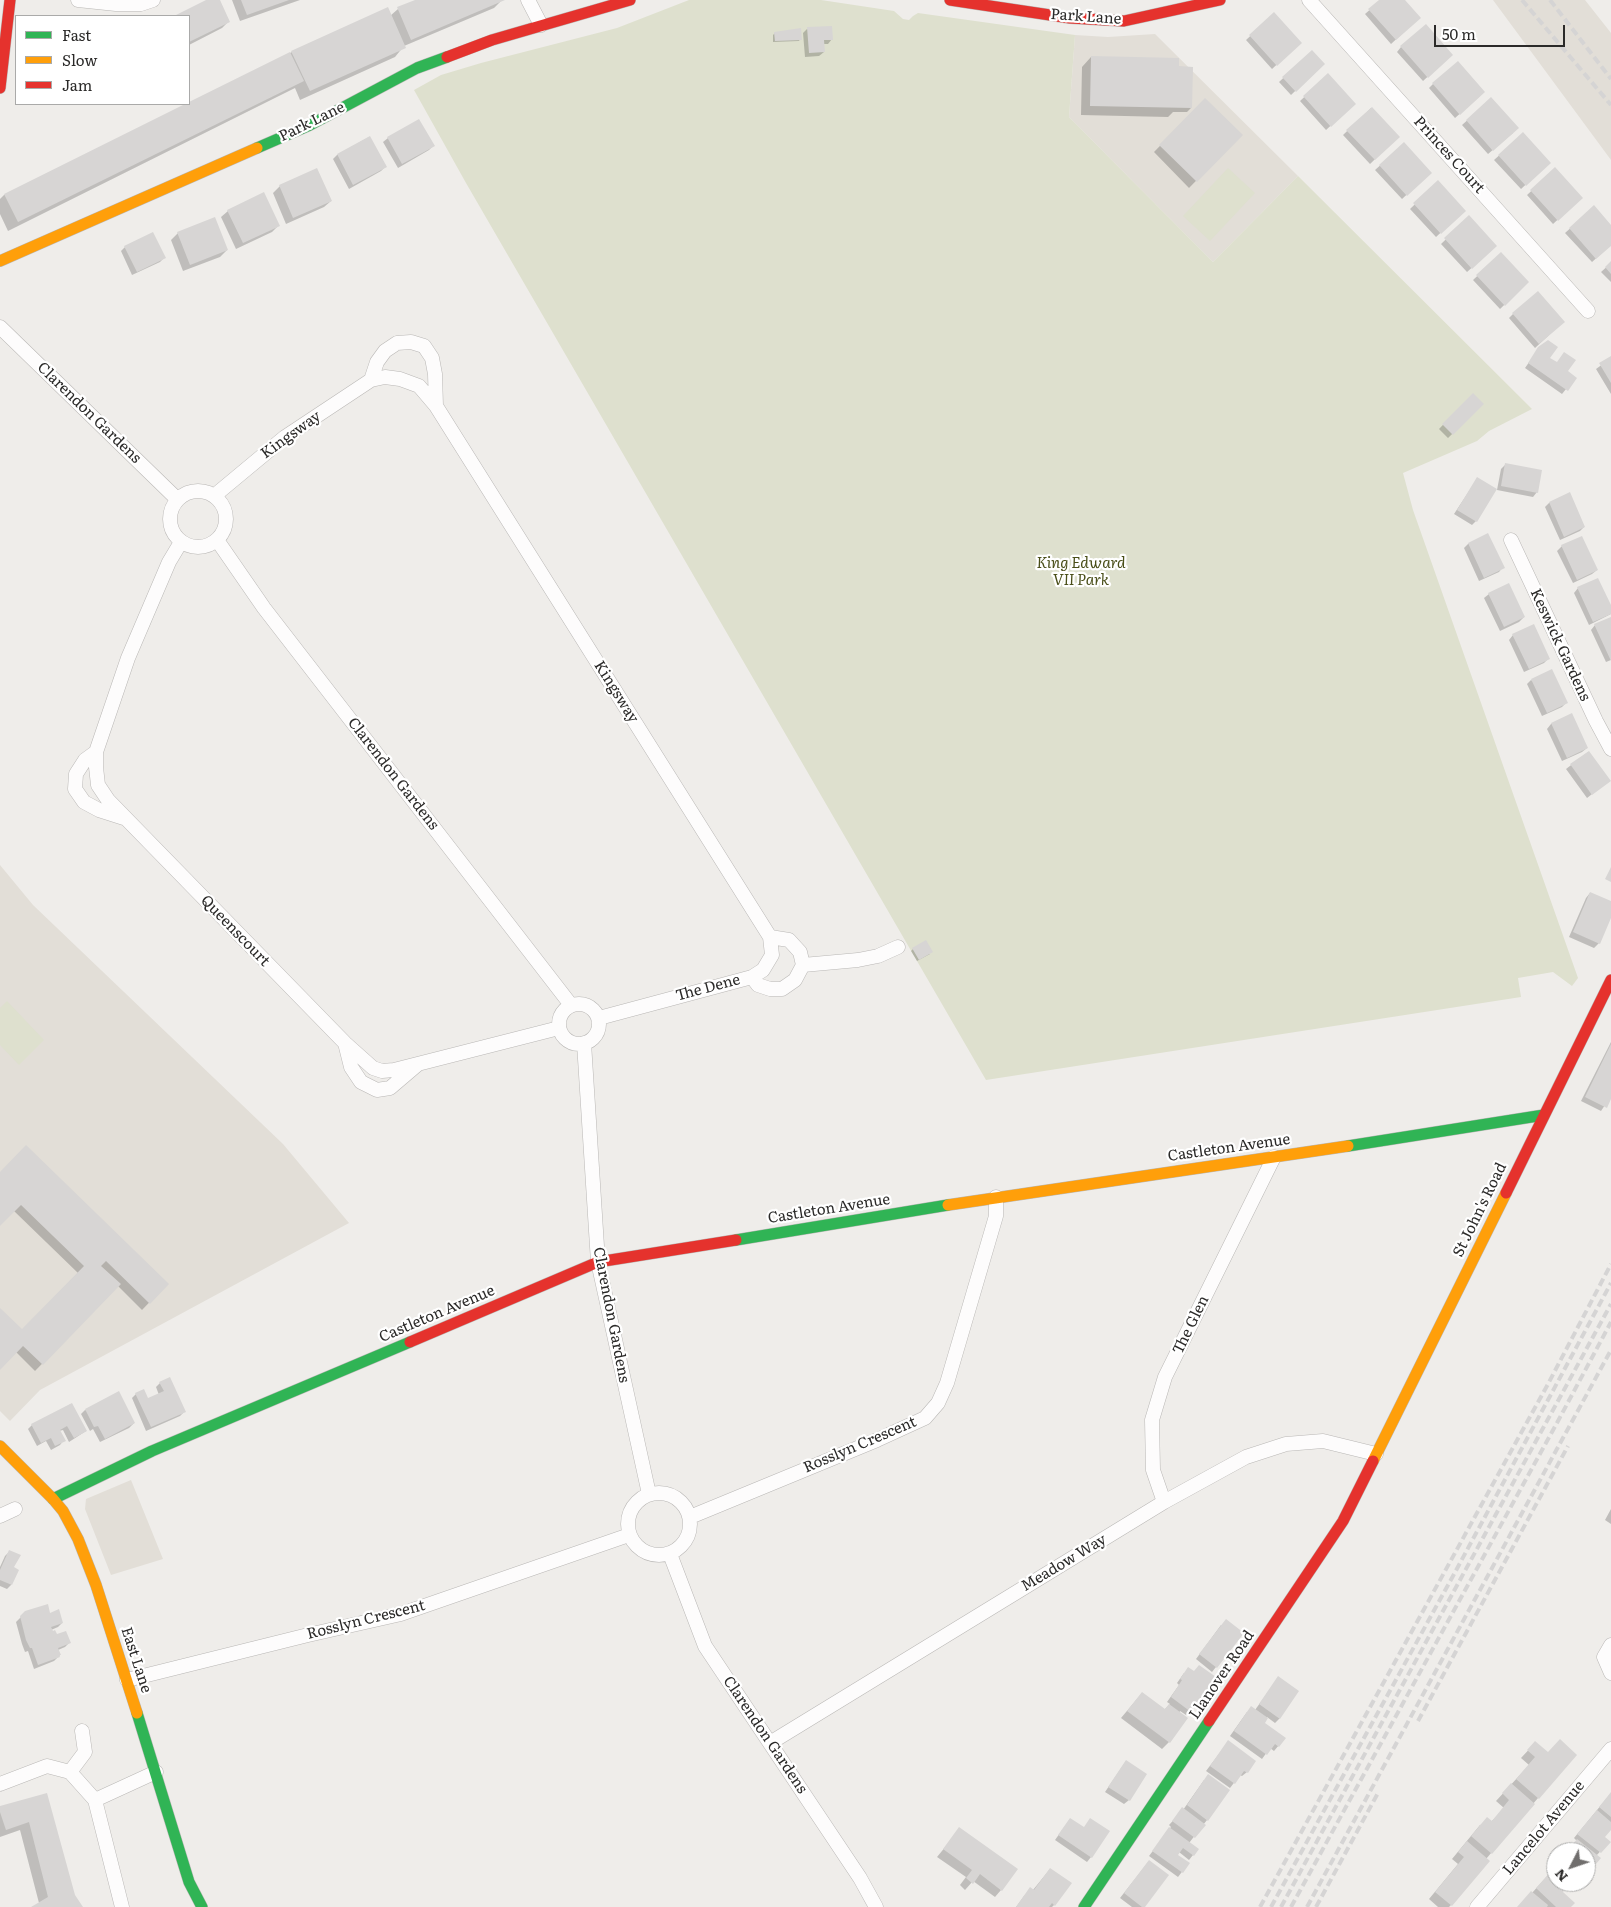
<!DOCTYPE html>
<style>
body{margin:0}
#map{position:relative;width:1611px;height:1907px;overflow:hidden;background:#efedea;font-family:Literata,serif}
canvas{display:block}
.legend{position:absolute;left:15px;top:15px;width:175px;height:90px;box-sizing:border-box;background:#fff;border:1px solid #aaaaa9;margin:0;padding:6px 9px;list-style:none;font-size:15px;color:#2b2a29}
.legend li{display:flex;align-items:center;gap:10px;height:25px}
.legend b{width:25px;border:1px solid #aaaaa9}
.north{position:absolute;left:1546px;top:1842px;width:50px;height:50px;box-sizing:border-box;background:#fff;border:1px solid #aaaaa9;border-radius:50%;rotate:229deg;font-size:14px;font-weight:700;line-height:20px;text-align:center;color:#2b2a29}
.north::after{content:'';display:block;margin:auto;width:18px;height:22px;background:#706e6d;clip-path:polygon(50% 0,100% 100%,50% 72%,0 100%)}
.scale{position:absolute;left:1434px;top:25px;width:131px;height:22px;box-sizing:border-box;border:2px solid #2b2a29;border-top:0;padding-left:6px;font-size:15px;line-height:18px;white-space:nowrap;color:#2b2a29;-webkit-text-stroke:4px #fff;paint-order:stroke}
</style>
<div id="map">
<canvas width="1611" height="1907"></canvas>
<ul class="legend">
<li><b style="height:6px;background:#30b455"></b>Fast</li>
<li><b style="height:6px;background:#ff9f0a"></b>Slow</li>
<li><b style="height:6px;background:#e5322d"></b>Jam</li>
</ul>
<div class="north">N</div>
<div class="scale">50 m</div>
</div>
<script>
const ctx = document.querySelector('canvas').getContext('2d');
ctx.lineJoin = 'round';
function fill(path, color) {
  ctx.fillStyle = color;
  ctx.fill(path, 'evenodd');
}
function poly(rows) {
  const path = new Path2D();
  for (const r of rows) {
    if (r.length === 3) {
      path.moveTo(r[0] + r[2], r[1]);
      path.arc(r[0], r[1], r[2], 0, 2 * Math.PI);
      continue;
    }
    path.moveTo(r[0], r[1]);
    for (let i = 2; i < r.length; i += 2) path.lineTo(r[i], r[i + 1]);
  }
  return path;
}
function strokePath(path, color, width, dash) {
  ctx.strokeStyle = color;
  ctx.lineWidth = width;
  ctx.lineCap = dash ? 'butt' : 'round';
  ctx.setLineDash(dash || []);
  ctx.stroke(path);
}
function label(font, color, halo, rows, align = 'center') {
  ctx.font = font + ' Literata,serif';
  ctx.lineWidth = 4.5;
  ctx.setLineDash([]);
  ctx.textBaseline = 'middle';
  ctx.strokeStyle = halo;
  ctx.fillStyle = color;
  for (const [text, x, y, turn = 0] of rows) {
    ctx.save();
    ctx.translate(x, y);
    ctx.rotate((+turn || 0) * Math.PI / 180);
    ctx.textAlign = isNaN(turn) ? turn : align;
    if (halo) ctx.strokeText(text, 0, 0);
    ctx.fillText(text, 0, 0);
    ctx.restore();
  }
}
const built = poly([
 [1493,0,1585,0,1611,33,1611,160],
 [1155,34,1298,176,1213,262,1069,117,1075,35,1108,37],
 [0,865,33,905,283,1144,349,1223,40,1390,10,1421,0,1411],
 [131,1480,163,1559,111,1575,85,1509,86,1499]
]);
const green = poly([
 [689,0,821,0,894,11,903,19,909,20,913,16,918,13,1075,35,1069,117,1213,262,1298,176,1532,409,1489,431,1477,441,1403,473,1413,510,1578,978,1572,986,1553,972,1518,978,1521,997,986,1080,466,183,414,90,441,75,481,63,617,28],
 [1228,168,1255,193,1210,241,1183,216],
 [7,1001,44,1040,19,1065,0,1045,0,1008]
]);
const shadow = poly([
 [209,0,218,0,229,21,222,28,189,45,189,16,176,16],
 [232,0,300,0,240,21],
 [418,0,501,1,494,8,404,46,395,57,300,100,295,88,8,231,0,214,0,199,4,195,292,52,390,16,398,9],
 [1381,0,1404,0,1415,22,1391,44,1365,14],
 [1274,14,1300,43,1272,69,1246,40],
 [807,29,832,39,828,44,823,44,824,52,819,56,805,57,803,33],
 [775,33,800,39,799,41,773,42,773,35],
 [1401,47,1447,59,1423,81,1397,52],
 [1311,52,1323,64,1291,95,1279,82],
 [1091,57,1191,108,1187,112,1173,112,1168,117,1081,115,1082,67],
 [1328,75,1354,104,1326,130,1300,101],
 [1433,84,1480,96,1455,118,1429,88],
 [1491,99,1513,133,1488,154,1462,125],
 [1205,100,1241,135,1189,188,1154,152],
 [1371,108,1398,137,1370,164,1343,135],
 [1523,134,1549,163,1521,189,1494,160],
 [369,137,386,166,381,171,349,189,333,159,337,155],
 [388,138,433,146,429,150,398,168,383,142],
 [1404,144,1430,173,1402,199,1375,170],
 [1555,169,1581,198,1553,224,1527,195],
 [1438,182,1464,211,1436,237,1410,209],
 [280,186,331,201,324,207,286,224,273,193],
 [1594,207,1611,226,1611,245,1592,262,1565,233],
 [228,211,278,226,272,232,236,249,221,217],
 [1469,217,1496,246,1467,272,1441,244],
 [178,233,227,250,220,257,183,271,171,240],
 [125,247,164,258,160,262,132,275,121,251],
 [1501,254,1528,282,1500,309,1473,280],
 [1611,263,1611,282,1601,272],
 [1513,314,1559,326,1535,348,1509,318],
 [1539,348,1549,358,1575,378,1562,394,1525,368],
 [1611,358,1611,394,1596,369],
 [1473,394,1483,404,1448,438,1439,429],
 [1505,465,1537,492,1533,497,1497,490,1501,469],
 [1477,479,1476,521,1472,525,1454,514],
 [1569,494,1584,527,1580,531,1560,540,1545,507,1549,503],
 [1488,535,1503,567,1499,572,1479,581,1464,548,1468,544],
 [1562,546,1597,570,1592,574,1573,583,1557,551],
 [1508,585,1524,617,1519,622,1500,631,1484,598,1489,594],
 [1578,588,1611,608,1611,614,1589,625,1574,593],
 [1611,618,1611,660,1606,662,1591,630,1595,625],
 [1513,635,1548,659,1544,663,1524,672,1509,640],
 [1531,680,1566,703,1562,707,1542,716,1527,684],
 [1571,715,1587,748,1582,752,1562,761,1547,729,1551,724],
 [1588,752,1609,781,1587,798,1566,769],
 [1590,893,1611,902,1611,914,1599,943,1594,948,1569,937,1586,898],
 [913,949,930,954,917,961,911,951],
 [1611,1042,1611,1096,1601,1111,1581,1101],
 [0,1174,167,1284,142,1310,118,1286,35,1371,16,1352,0,1368,0,1310,22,1331,78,1273,14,1211,0,1225],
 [160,1383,185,1411,180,1416,146,1431,132,1398,136,1394,148,1400,159,1395,156,1387],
 [71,1404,86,1431,69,1442,63,1430,59,1431,64,1440,60,1445,51,1450,46,1441,37,1446,28,1429,32,1425],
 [85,1410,134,1423,129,1428,100,1442,93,1429,90,1431,81,1414],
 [1611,1509,1611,1524,1605,1520],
 [9,1552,12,1568,11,1585,7,1589,0,1586,0,1567,5,1556],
 [26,1612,50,1615,62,1623,58,1627,51,1630,56,1636,69,1643,65,1647,58,1650,60,1655,54,1661,34,1669,28,1651,25,1652,22,1644,16,1622],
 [1221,1625,1242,1634,1212,1672,1196,1659],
 [1184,1673,1190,1711,1186,1715,1180,1711,1169,1742,1162,1749,1121,1718,1142,1693,1164,1710,1170,1704,1167,1702,1179,1685,1177,1683],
 [1278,1678,1280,1718,1275,1723,1267,1717,1263,1724,1284,1739,1274,1751,1270,1748,1262,1759,1230,1736,1247,1712,1255,1710],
 [1228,1742,1247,1772,1242,1776,1240,1775,1230,1788,1206,1771],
 [1535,1743,1538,1798,1486,1859,1488,1861,1451,1905,1449,1907,1438,1907,1429,1899,1458,1864,1452,1859,1480,1825,1491,1822,1504,1808,1496,1801,1529,1765,1521,1758],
 [1126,1761,1129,1800,1124,1804,1105,1792],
 [1204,1780,1207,1820,1189,1843,1193,1855,1189,1860,1179,1852,1176,1855,1188,1864,1178,1877,1149,1856,1171,1827,1169,1825,1183,1810],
 [1611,1793,1611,1828,1603,1837,1609,1842,1596,1856,1591,1869,1586,1873,1586,1852,1567,1852,1577,1841,1574,1838],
 [46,1794,74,1895,82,1907,34,1907,39,1903,20,1830,0,1837,0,1807],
 [1070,1819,1091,1857,1087,1862,1055,1840],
 [960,1829,1001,1890,995,1897,973,1881,965,1890,960,1885,966,1877,937,1857],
 [1149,1861,1143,1907,1132,1907,1120,1898],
 [1556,1866,1556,1882,1570,1882,1561,1892,1570,1907,1518,1907,1532,1893],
 [1050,1869,1054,1905,1052,1907,1016,1907,1024,1896,1031,1889,1033,1890]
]);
const building = poly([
 [206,0,220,0,230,22,189,42,189,16,174,16],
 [241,0,289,0,247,15],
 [415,0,505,0,411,40,397,7],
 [1379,0,1405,0,1421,18,1396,40,1368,9],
 [388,7,406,48,310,91,291,51],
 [1274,12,1302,43,1277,66,1249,35],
 [1426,24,1453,55,1428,78,1400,46],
 [832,26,833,40,824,40,825,52,809,53,807,27],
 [801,28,802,40,775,41,774,32],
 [1312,50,1325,64,1296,92,1282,77],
 [290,52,304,81,18,222,4,194,185,104,189,104,189,102],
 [1091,56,1179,58,1179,66,1193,67,1192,108,1090,106],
 [1458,61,1485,92,1460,115,1432,83],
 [1328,73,1356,104,1331,127,1303,96],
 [1491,97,1519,128,1493,151,1466,120],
 [1205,98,1243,135,1197,182,1159,145],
 [1372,107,1400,137,1375,160,1346,130],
 [419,119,435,146,402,164,387,137],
 [1523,132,1551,163,1526,186,1498,155],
 [370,136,387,167,353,185,337,154],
 [1404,142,1432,173,1407,196,1379,165],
 [1555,167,1583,198,1558,221,1530,190],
 [317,168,332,201,293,218,279,185],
 [1438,180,1466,211,1441,234,1413,203],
 [264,192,280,226,243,243,227,210],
 [1594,205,1611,225,1611,246,1596,259,1569,228],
 [1469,215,1497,246,1472,269,1444,238],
 [215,217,228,250,190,265,177,232],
 [153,232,166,258,137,272,124,246],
 [1501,252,1529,282,1505,306,1476,275],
 [1611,261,1611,274,1605,267],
 [1538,291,1565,322,1539,344,1512,313],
 [1548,340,1558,347,1550,358,1557,362,1564,352,1576,360,1568,371,1577,378,1568,391,1528,363,1538,347],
 [1611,356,1611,383,1599,363],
 [1473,393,1484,404,1453,435,1442,424],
 [1505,463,1542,470,1538,493,1501,486],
 [1477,477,1497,489,1477,522,1457,510],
 [1570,492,1585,527,1564,537,1549,502],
 [1488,533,1505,568,1484,578,1468,543],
 [1582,536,1598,570,1577,580,1561,545],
 [1598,578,1611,605,1611,614,1593,622,1577,587],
 [1509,583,1525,617,1504,627,1488,593],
 [1611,617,1611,661,1594,624],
 [1534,624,1550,659,1529,669,1512,634],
 [1552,669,1568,703,1547,713,1531,679],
 [1572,713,1588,748,1567,758,1551,723],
 [1589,751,1611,781,1592,795,1570,764],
 [1611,867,1611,882,1605,879],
 [1590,892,1611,901,1611,918,1600,944,1573,932],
 [926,940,933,952,919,960,912,948],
 [1611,1044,1611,1099,1607,1108,1585,1097],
 [26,1145,169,1284,150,1304,106,1261,101,1266,121,1284,43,1365,23,1346,0,1370,0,1308,22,1329,84,1266,21,1205,0,1226,0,1172],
 [170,1377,186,1412,151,1427,135,1393,144,1389,148,1398,164,1391,159,1382],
 [119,1391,135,1423,105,1439,98,1426,94,1427,85,1409],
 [72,1403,87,1431,74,1438,67,1426,60,1430,66,1441,55,1446,51,1438,41,1443,31,1424],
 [9,1550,21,1555,14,1567,19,1570,12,1585,0,1580,0,1570],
 [48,1604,50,1613,59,1609,63,1623,51,1627,53,1631,55,1630,57,1634,66,1631,71,1643,58,1648,61,1655,59,1655,60,1657,38,1665,32,1648,30,1648,26,1640,20,1616,25,1611],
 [1226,1619,1244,1633,1217,1668,1199,1654],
 [1199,1665,1216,1677,1191,1712,1171,1697,1182,1680,1180,1679,1188,1667,1194,1671],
 [1278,1676,1299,1691,1280,1719,1259,1704],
 [1142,1692,1165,1709,1169,1704,1188,1718,1170,1743,1127,1711],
 [1251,1706,1268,1718,1265,1723,1286,1738,1279,1747,1275,1744,1267,1755,1234,1731],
 [1560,1739,1577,1755,1539,1799,1516,1779,1535,1757,1527,1750,1535,1741,1548,1752],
 [1228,1740,1256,1761,1248,1773,1244,1771,1235,1784,1210,1766],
 [1126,1760,1147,1774,1130,1801,1108,1787],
 [1208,1774,1230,1790,1208,1821,1187,1805],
 [1511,1783,1535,1804,1492,1854,1471,1836,1487,1817,1492,1821,1509,1800,1502,1793],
 [1611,1792,1611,1817,1599,1807],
 [47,1793,75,1895,83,1907,31,1907,48,1897,29,1822,6,1830,0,1812,0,1806],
 [1182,1807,1206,1825,1195,1838,1172,1821],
 [1597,1810,1611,1822,1611,1830,1605,1837,1611,1842,1601,1853,1577,1834],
 [1070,1818,1084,1827,1090,1818,1110,1831,1092,1858,1058,1835],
 [959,1827,1018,1869,1002,1891,980,1874,973,1884,966,1878,972,1870,943,1849],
 [1169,1827,1199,1849,1194,1856,1183,1848,1178,1855,1190,1863,1183,1873,1152,1851],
 [1577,1839,1601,1858,1591,1870,1586,1865,1586,1852,1567,1852],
 [1467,1841,1490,1861,1452,1906,1435,1892,1464,1857,1458,1852],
 [1149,1860,1169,1875,1145,1907,1142,1907,1124,1893],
 [1556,1866,1556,1882,1572,1882,1563,1892,1575,1903,1571,1907,1556,1907,1536,1888],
 [1050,1868,1072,1883,1055,1906,1052,1903,1049,1907,1016,1907,1030,1887,1034,1890],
 [1531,1891,1548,1905,1547,1907,1517,1907]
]);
const street = poly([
 [78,0,116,4,141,4,153,0],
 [528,0,541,25],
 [1309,0,1588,311],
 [0,327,177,499],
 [371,380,385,377,400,379,419,386,436,406],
 [198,519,28],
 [214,496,285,437,371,380,377,362,385,351,397,343,411,342,424,346,432,358,435,374,436,406,770,937,772,955,763,970,752,977,599,1018],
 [217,540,264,608,571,1005],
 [1511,540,1596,721,1611,749],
 [181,542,169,562,128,658,96,752,96,767,98,785,108,800,345,1043,373,1068,382,1071,394,1070,559,1028],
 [96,752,85,760,76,774,75,789,84,802,99,810,124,818],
 [803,965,858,960,878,956,898,947],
 [752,977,758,985,770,989,782,989,795,980,803,965,800,952,789,940,770,937],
 [579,1024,20],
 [345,1043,351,1067,361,1082,377,1090,390,1088,417,1065],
 [584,1043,598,1262,649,1494],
 [659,1524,31],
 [1164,1502,1153,1470,1152,1420,1165,1377,1274,1157],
 [0,1516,15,1509],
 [690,1517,877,1440,925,1418,938,1403,947,1383,996,1216,996,1197],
 [670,1554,705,1646,860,1878,876,1907],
 [1611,1645,1604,1657,1611,1673],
 [127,1680,308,1635,401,1614,629,1535],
 [770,1743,1164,1502,1246,1457,1286,1444,1323,1441,1376,1454],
 [70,1772,85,1752,82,1731],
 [0,1784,47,1766,70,1772,95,1800,122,1907],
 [95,1800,156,1772],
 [1477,1907,1611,1749]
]);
const fast = poly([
 [257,148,310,125,417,68,447,57],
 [1348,1146,1544,1115],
 [736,1240,948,1205],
 [53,1499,152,1451,410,1342],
 [137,1713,189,1882,202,1907],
 [1084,1907,1209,1721]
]);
const slow = poly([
 [0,261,257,148],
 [948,1205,1348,1146],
 [0,1446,53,1499,63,1511,78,1539,96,1585,137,1713],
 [1373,1461,1506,1193]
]);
const jam = poly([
 [950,0,1070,18,1124,21,1220,0],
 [447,57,492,40,630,0],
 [0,88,10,0],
 [1506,1193,1611,980],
 [410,1342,598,1262,736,1240],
 [1209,1721,1343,1521,1373,1461]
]);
const rail = poly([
 [1522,0,1611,105],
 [1550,0,1611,79],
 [1418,1721,1568,1446],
 [1260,1907,1548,1384,1611,1264],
 [1271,1907,1453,1576,1611,1283],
 [1281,1907,1611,1304],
 [1291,1907,1558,1421,1611,1322],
 [1307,1907,1611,1350],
 [1316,1907,1378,1793]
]);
const streetNames = [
 ["Park Lane",1086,17,4],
 ["Park Lane",312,122,-26],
 ["Princes Court",1449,155,48],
 ["Clarendon Gardens",89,413,44],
 ["Kingsway",291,435,-36],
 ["Keswick Gardens",1560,645,65],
 ["Kingsway",616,692,58],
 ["Clarendon Gardens",393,774,52],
 ["Queenscourt",235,931,46],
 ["The Dene",708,988,-15],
 ["Castleton Avenue",1229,1148,-8],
 ["Castleton Avenue",829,1209,-9],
 ["St John's Road",1480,1210,-64],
 ["Castleton Avenue",437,1314,-23],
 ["Clarendon Gardens",611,1315,79],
 ["The Glen",1191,1325,-64],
 ["Rosslyn Crescent",860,1445,-23],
 ["Meadow Way",1064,1563,-31],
 ["Rosslyn Crescent",366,1620,-14],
 ["East Lane",136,1660,72],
 ["Llanover Road",1222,1675,-56],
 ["Clarendon Gardens",765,1735,56],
 ["Lancelot Avenue",1544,1828,-50]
];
const parkNames = [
 ["King Edward",1081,564],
 ["VII Park",1081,581]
];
fill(built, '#e2ded7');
fill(green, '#dee0ce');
fill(shadow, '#0003');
fill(building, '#d7d5d4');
strokePath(street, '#b9b7b5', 15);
strokePath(fast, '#b9b7b5', 12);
strokePath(slow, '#b9b7b5', 12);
strokePath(jam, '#b9b7b5', 12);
strokePath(street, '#fdfcfc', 14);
strokePath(fast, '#30b455', 11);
strokePath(slow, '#ff9f0a', 11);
strokePath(jam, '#e5322d', 11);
strokePath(rail, '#d5d4d4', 4, [8, 4]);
label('15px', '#2b2a29', '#fff', streetNames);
label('italic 15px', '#494e18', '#fff', parkNames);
</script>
